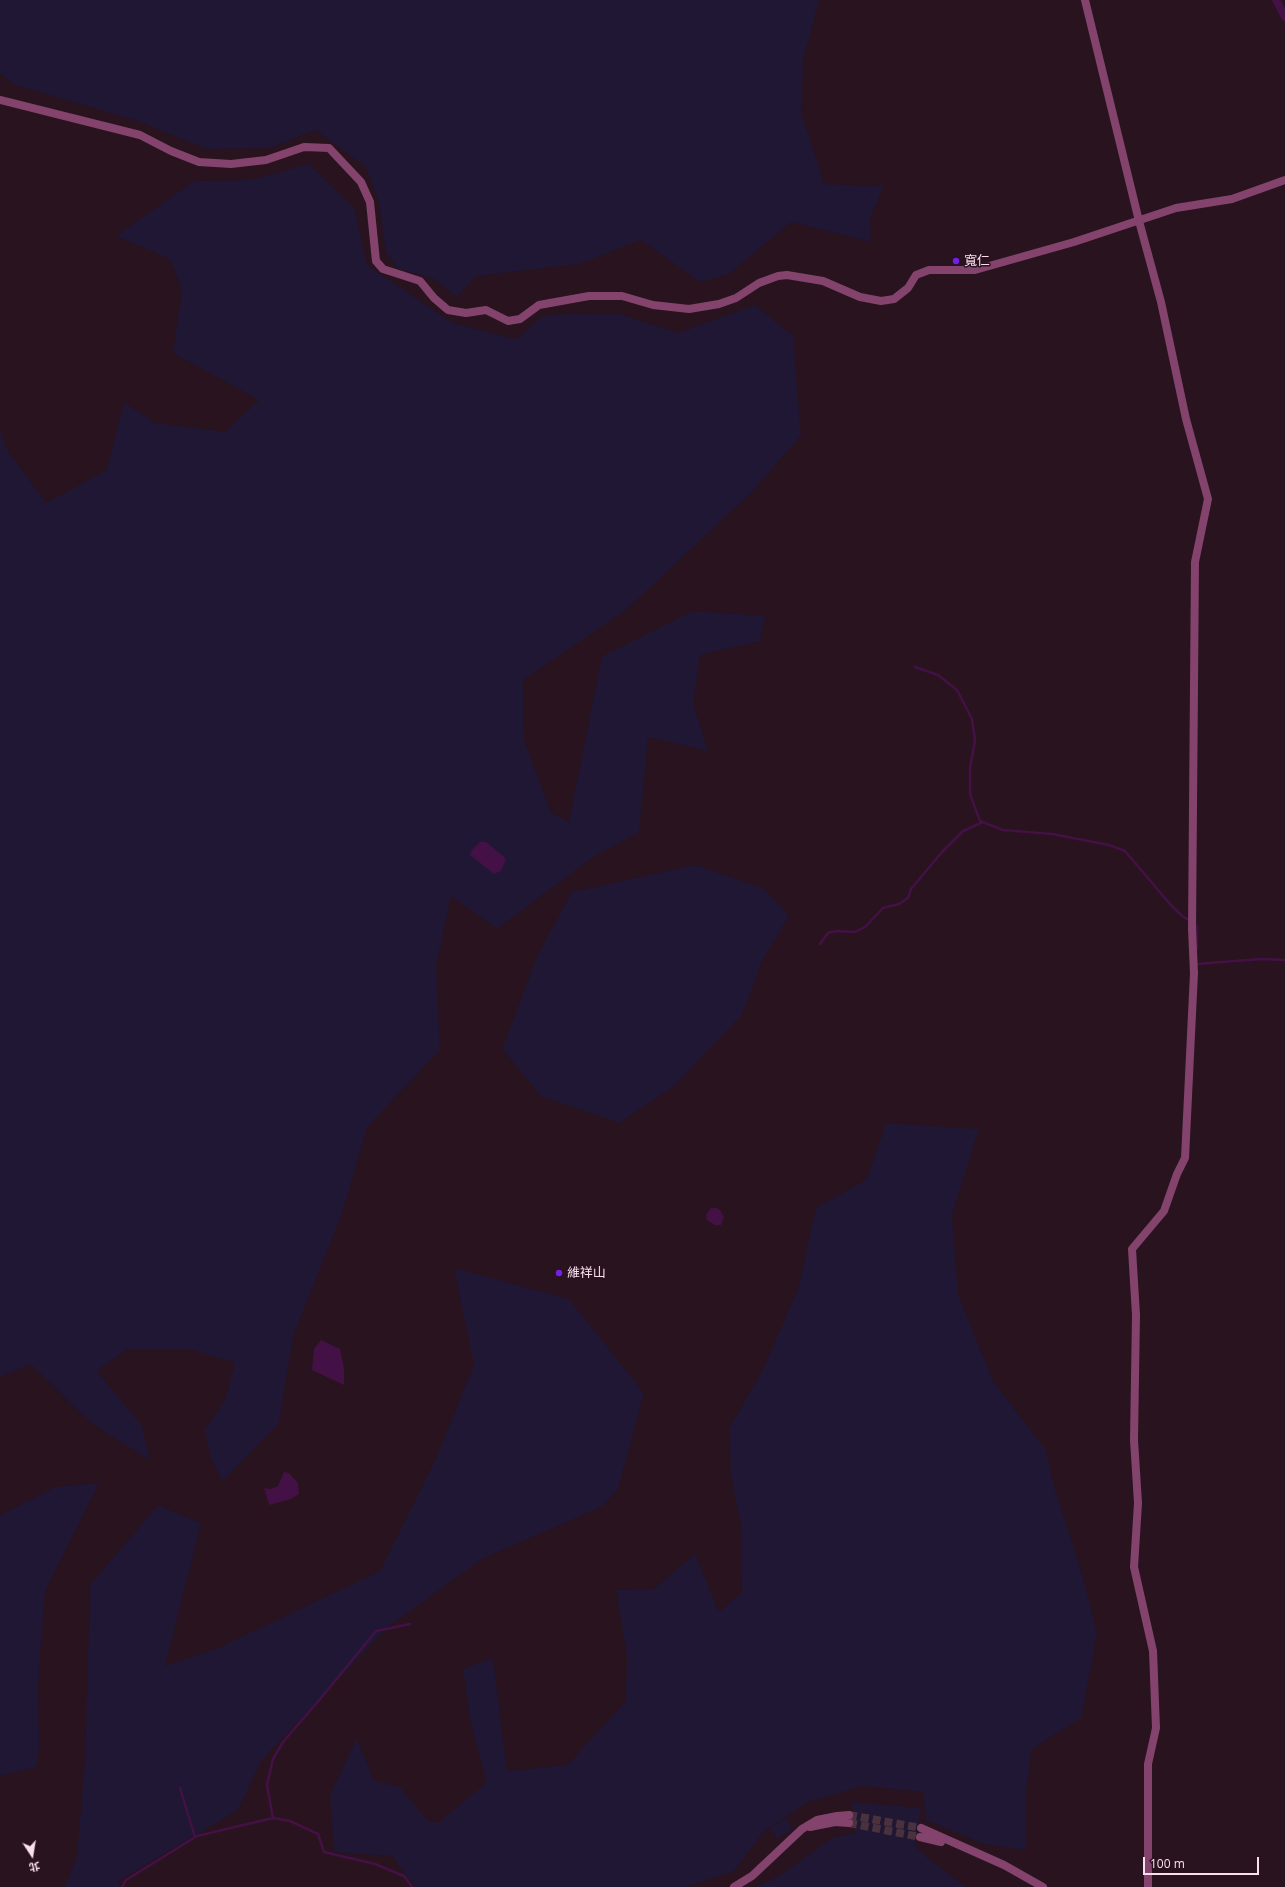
<!DOCTYPE html>
<meta charset="utf-8">
<style>
body{margin:0}
#map{position:relative;width:1285px;height:1887px;overflow:hidden;background:#29131e;font-family:"Open Sans","Noto Sans TC",sans-serif}
canvas{display:block}
.north{position:absolute;left:12px;top:1835px;width:40px;height:40px;-webkit-text-stroke:3px #29131e;paint-order:stroke;rotate:168deg;font-size:11px;font-weight:700;line-height:16px;text-align:center;color:#fcdfef}
.north::after{content:'';display:block;margin:auto;width:14px;height:18px;background:#fcdfef;clip-path:polygon(50% 0,100% 100%,50% 72%,0 100%)}
.scale{position:absolute;left:1143px;top:1857px;width:116px;height:18px;box-sizing:border-box;border:2px solid #fcdfef;border-top:0;padding-left:5px;font-size:12px;line-height:14px;white-space:nowrap;color:#fcdfef;-webkit-text-stroke:3px #29131e;paint-order:stroke}
</style>
<div id="map">
<canvas width="1285" height="1887"></canvas>
<div class="north">北</div>
<div class="scale">100 m</div>
</div>
<script>
const ctx = document.querySelector('canvas').getContext('2d');
ctx.lineJoin = 'round';
function fill(path, color) {
  ctx.fillStyle = color;
  ctx.fill(path, 'evenodd');
}
function poly(rows) {
  const path = new Path2D();
  for (const r of rows) {
    path.moveTo(r[0], r[1]);
    for (let i = 2; i < r.length; i += 2) path.lineTo(r[i], r[i + 1]);
  }
  return path;
}
function strokePath(path, color, width, dash) {
  ctx.strokeStyle = color;
  ctx.lineWidth = width;
  ctx.lineCap = dash ? 'butt' : 'round';
  ctx.setLineDash(dash || []);
  ctx.stroke(path);
}
function label(font, color, halo, rows, align = 'center') {
  ctx.font = font + ' "Open Sans","Noto Sans TC",sans-serif';
  ctx.lineWidth = 3;
  ctx.setLineDash([]);
  ctx.textBaseline = 'middle';
  ctx.strokeStyle = halo;
  ctx.fillStyle = color;
  for (const [text, x, y, turn = 0] of rows) {
    ctx.save();
    ctx.translate(x, y);
    ctx.rotate((+turn || 0) * Math.PI / 180);
    ctx.textAlign = isNaN(turn) ? turn : align;
    if (halo) ctx.strokeText(text, 0, 0);
    ctx.fillText(text, 0, 0);
    ctx.restore();
  }
}
const green = poly([
 [0,0,819,0,803,61,801,112,824,184,884,186,870,218,871,242,791,222,729,274,700,282,641,240,579,264,476,276,457,297,434,279,399,269,386,253,379,203,366,167,315,130,271,148,207,149,138,121,13,84,0,73],
 [309,164,355,209,367,265,453,323,516,339,544,315,617,313,678,333,755,305,793,336,801,436,751,493,626,610,523,680,524,740,551,812,569,822,602,656,693,611,765,616,760,641,700,655,693,703,708,751,648,737,639,832,592,858,497,929,451,896,436,966,440,1050,367,1127,343,1211,293,1336,279,1423,223,1481,211,1459,205,1430,225,1400,235,1363,189,1349,127,1349,97,1371,142,1426,150,1460,91,1423,31,1364,0,1377,0,430,7,450,46,503,107,470,124,402,155,423,225,432,259,400,173,353,182,289,170,259,116,236,194,181,250,180],
 [695,865,765,889,789,916,763,959,742,1015,674,1086,619,1123,541,1096,502,1049,538,954,572,892],
 [886,1123,979,1129,952,1215,958,1294,993,1381,1046,1450,1054,1486,1082,1574,1097,1634,1081,1718,1032,1749,1026,1791,1026,1850,984,1844,926,1820,923,1792,862,1786,808,1802,764,1831,734,1871,686,1887,415,1887,392,1856,334,1852,330,1794,357,1738,374,1781,400,1787,427,1820,438,1823,487,1782,470,1721,463,1669,493,1658,507,1771,567,1765,626,1701,627,1657,616,1590,653,1589,695,1554,719,1612,742,1592,741,1525,731,1475,729,1429,763,1369,798,1289,816,1208,867,1179],
 [454,1268,569,1299,644,1393,618,1489,603,1506,482,1559,388,1627,262,1760,238,1810,118,1881,120,1887,65,1887,77,1856,85,1761,90,1585,158,1505,201,1523,165,1666,218,1648,380,1571,436,1458,474,1365],
 [99,1483,45,1591,38,1685,39,1749,37,1767,0,1776,0,1515,55,1487],
 [852,1802,921,1808,915,1846,930,1860,966,1887,756,1887,780,1875,834,1837,855,1833],
 [786,1818,793,1829,777,1839,770,1828]
]);
const water = poly([
 [480,842,486,842,503,856,506,860,501,871,494,874,470,855,471,851],
 [711,1208,717,1208,720,1210,724,1217,721,1225,715,1225,707,1220,706,1215],
 [321,1340,340,1349,344,1368,344,1385,312,1370,314,1349],
 [284,1472,289,1473,298,1483,299,1494,291,1499,269,1505,264,1488,271,1489,278,1486]
]);
const stream = poly([
 [915,667,938,675,957,690,972,719,975,741,970,768,970,794,980,821,1003,830,1052,834,1109,845,1125,851,1169,903,1181,915,1190,921],
 [1194,924,1197,926,1197,949],
 [820,944,828,933,836,931,855,932,865,927,883,908,899,904,908,898,911,889,942,852,963,831,983,822],
 [1197,964,1261,959,1285,960],
 [180,1788,195,1837],
 [273,1818,267,1785,273,1759,283,1742,321,1698,376,1631,410,1624],
 [122,1887,126,1880,197,1836,273,1818,290,1821,318,1834,324,1852,375,1864,404,1876,412,1887]
]);
const canal = poly([
 [1276,0,1285,17]
]);
const minorTunnel = poly([
 [849,1815,921,1828],
 [849,1823,920,1837]
]);
const minor = poly([
 [1085,0,1139,221,1161,302,1186,419,1208,499,1195,562,1192,929,1194,973,1185,1158,1177,1174,1164,1211,1132,1249,1136,1315,1134,1440,1138,1503,1134,1567,1153,1651,1156,1728,1148,1764,1148,1887],
 [0,100,140,135,171,151,199,162,231,164,266,160,304,147,329,148,361,182,370,202,376,261,383,269,420,281,434,298,448,310,466,313,486,310,508,321,520,319,539,305,589,296,622,296,653,305,689,309,719,304,736,298,759,283,778,276,787,275,823,281,860,297,881,301,894,299,908,288,916,275,929,270,975,270,1074,242,1176,208,1232,199,1285,180],
 [810,1827,835,1822,849,1823],
 [921,1828,1004,1865,1043,1887],
 [920,1837,941,1842],
 [734,1887,752,1876,802,1829,817,1820,837,1816,849,1815]
]);
const markers = [
 [956,261,4,"#751de9"],
 [559,1273,4,"#751de9"]
];
const poiNames = [
 ["寬仁",964,261],
 ["維祥山",567,1273]
];
fill(green, '#1f1733');
fill(water, '#431145');
strokePath(stream, '#431145', 2.5);
strokePath(canal, '#431145', 8);
strokePath(minorTunnel, '#49323d', 8, [8, 4]);
strokePath(minor, '#83436c', 8);
for (const [x, y, r, color] of markers) {
  const dot = new Path2D();
  dot.arc(x, y, r, 0, 2 * Math.PI);
  ctx.fillStyle = color;
  ctx.fill(dot);
  strokePath(dot, '#29131e', 1.5);
}
label('13px', '#fcdfef', '#29131e', poiNames, 'left');
</script>
